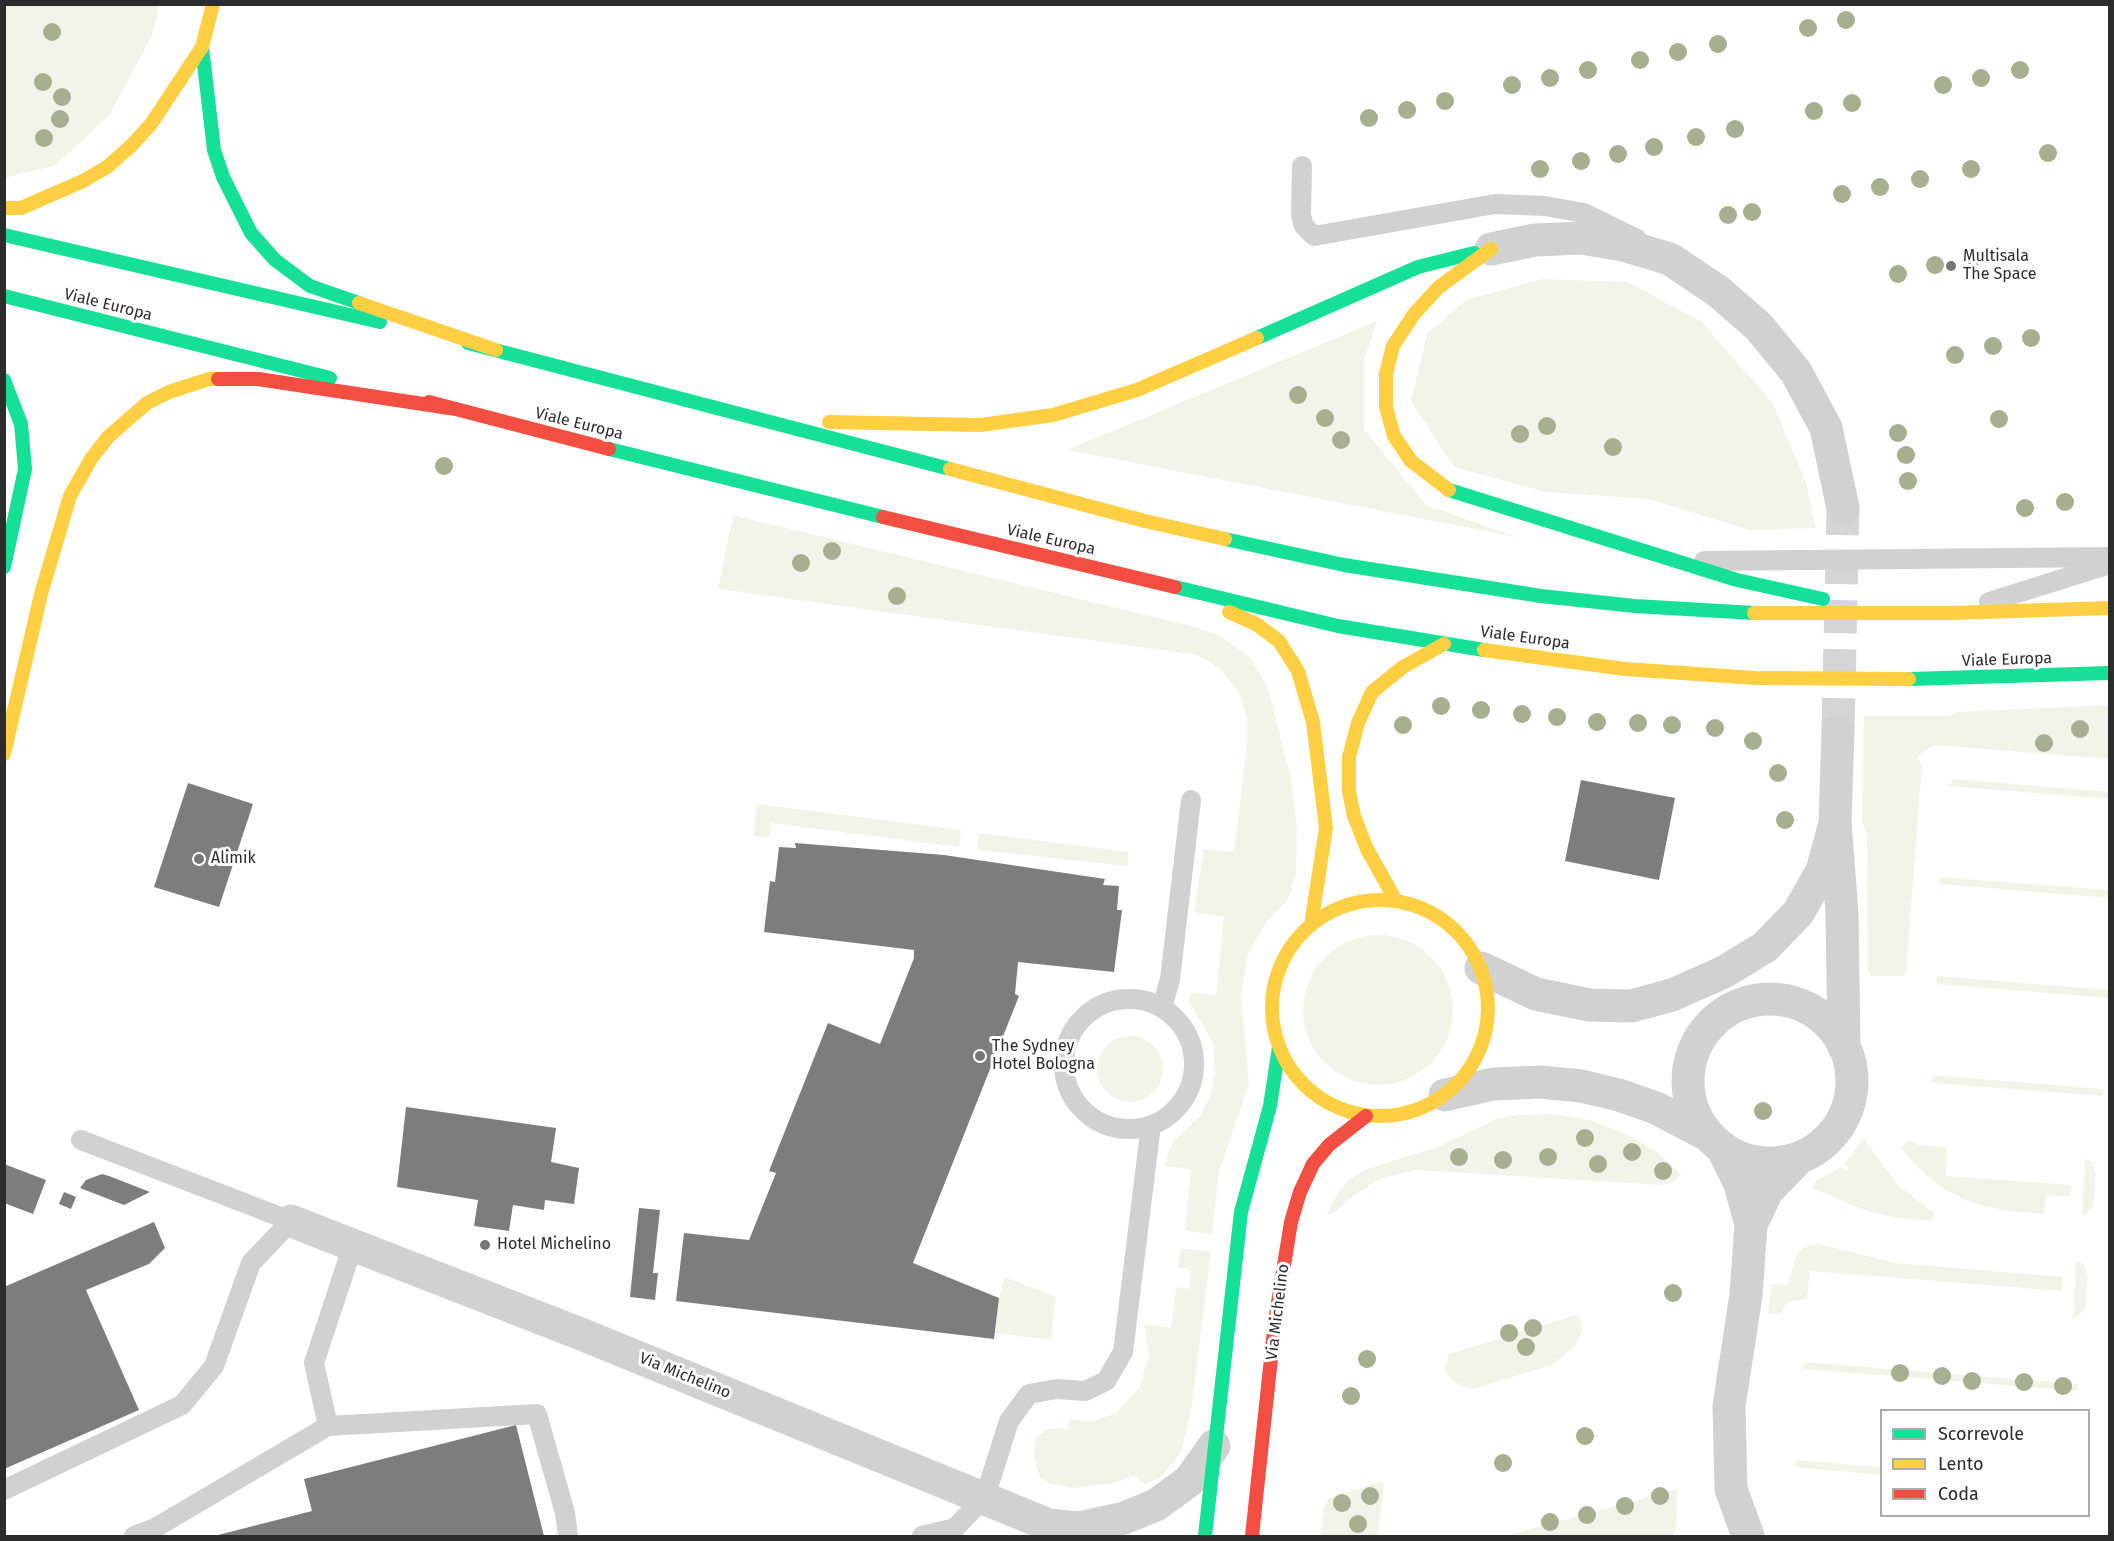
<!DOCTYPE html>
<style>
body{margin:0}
#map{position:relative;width:2114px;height:1541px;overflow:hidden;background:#fff;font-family:"Fira Sans",sans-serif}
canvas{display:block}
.frame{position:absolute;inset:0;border:6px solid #2c2c2c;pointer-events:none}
.legend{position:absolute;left:1880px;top:1409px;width:210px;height:108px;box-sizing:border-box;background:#fff;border:2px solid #ababab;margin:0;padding:8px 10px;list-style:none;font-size:18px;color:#2c2c2c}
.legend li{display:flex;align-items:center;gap:12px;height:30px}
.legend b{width:30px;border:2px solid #ababab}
</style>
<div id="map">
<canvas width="2114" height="1541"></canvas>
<div class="frame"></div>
<ul class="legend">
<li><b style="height:8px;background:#16e098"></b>Scorrevole</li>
<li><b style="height:8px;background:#ffcf43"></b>Lento</li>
<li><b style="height:8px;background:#f24e42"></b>Coda</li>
</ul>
</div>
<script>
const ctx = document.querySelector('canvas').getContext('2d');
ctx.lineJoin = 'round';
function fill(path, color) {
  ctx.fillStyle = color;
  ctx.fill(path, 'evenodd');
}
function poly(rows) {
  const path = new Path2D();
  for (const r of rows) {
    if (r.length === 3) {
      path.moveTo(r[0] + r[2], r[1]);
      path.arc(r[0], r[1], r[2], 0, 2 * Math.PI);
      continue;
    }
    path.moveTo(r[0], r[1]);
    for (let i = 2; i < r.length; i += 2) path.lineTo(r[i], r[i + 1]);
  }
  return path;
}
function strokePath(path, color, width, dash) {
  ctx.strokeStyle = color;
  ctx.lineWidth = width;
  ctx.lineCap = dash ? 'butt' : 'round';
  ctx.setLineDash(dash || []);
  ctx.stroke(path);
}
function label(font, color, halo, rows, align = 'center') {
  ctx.font = font + ' "Fira Sans",sans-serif';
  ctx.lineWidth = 6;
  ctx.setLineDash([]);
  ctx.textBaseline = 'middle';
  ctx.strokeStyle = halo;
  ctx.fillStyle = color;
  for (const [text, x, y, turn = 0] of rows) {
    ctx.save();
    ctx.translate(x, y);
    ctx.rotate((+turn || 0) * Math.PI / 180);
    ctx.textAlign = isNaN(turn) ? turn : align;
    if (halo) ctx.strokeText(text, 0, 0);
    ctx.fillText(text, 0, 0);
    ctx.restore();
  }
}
const green = poly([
 [5,4,159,5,153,33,110,114,56,165,5,178],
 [1542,279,1628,282,1702,322,1773,404,1806,482,1816,528,1750,530,1648,499,1545,492,1454,467,1411,401,1427,334,1466,300],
 [1377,321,1364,360,1364,429,1426,505,1517,537,1067,450],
 [733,515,1192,626,1220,636,1250,657,1268,688,1291,778,1297,828,1296,872,1289,898,1267,921,1248,954,1241,996,1249,1084,1219,1172,1212,1234,1185,1231,1191,1169,1165,1166,1168,1152,1175,1140,1201,1115,1210,1096,1215,1072,1213,1043,1189,1001,1191,992,1216,995,1224,917,1194,912,1204,849,1234,852,1247,744,1247,717,1239,691,1221,670,1198,655,718,589],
 [2109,705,2109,759,1935,745,1919,755,1918,760,1922,763,1906,974,1904,976,1871,976,1868,972,1867,836,1862,823,1864,716,1949,716,1957,712],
 [1954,779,2109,792,2109,799,1948,786],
 [757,804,961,830,959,847,771,823,769,838,753,836],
 [979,833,1129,852,1127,866,977,850],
 [1940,877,2109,890,2109,898,1940,884],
 [1378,1010,75],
 [1937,976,2109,990,2109,998,1937,984],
 [1130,1069,33],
 [1932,1075,2103,1089,2103,1096,1932,1083],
 [1554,1114,1589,1120,1619,1131,1653,1149,1681,1174,1673,1182,1662,1185,1417,1170,1382,1178,1350,1198,1332,1214,1327,1215,1338,1192,1350,1179,1367,1169,1440,1146,1496,1119,1517,1115],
 [1864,1139,1898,1185,1934,1213,1933,1221,1897,1218,1864,1210,1812,1188,1813,1183,1841,1167,1846,1171,1849,1168,1844,1164],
 [1909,1140,1918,1145,1947,1147,1946,1176,2071,1185,2070,1197,2046,1195,2044,1214,2001,1210,1970,1202,1941,1187,1916,1166,1901,1148],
 [2085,1159,2092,1162,2096,1175,2093,1207,2082,1217],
 [1815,1243,1896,1263,2063,1277,2062,1291,1810,1271,1807,1299,1788,1302,1781,1314,1768,1313,1772,1284,1788,1285,1796,1256,1803,1248],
 [1181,1248,1211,1252,1192,1404,1182,1451,1162,1476,1145,1485,1134,1476,1114,1483,1073,1488,1048,1483,1039,1476,1034,1458,1035,1438,1047,1429,1068,1429,1069,1419,1091,1422,1116,1413,1139,1388,1149,1355,1144,1324,1171,1328,1176,1287,1189,1289,1191,1270,1178,1267],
 [2076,1261,2084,1264,2088,1277,2085,1309,2073,1320],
 [1005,1277,1056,1297,1051,1340,995,1333,999,1298],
 [1579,1314,1583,1329,1577,1344,1552,1365,1473,1389,1461,1386,1450,1378,1444,1368,1449,1354],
 [1803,1362,2078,1384,2078,1391,1803,1369],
 [1796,1460,1881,1467,1881,1475,1795,1467],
 [1384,1481,1378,1536,1320,1536,1324,1506,1329,1498],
 [1677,1489,1676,1531,1673,1536,1505,1536]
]);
const building = poly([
 [1581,780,1675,798,1659,880,1565,861],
 [188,783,253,804,219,907,154,887],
 [795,843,944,855,1105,879,1103,885,1119,886,1117,910,1122,910,1114,972,1018,962,1015,994,1019,996,913,1263,999,1298,994,1339,676,1301,684,1233,749,1240,776,1173,769,1171,828,1023,880,1044,914,958,914,950,764,932,770,881,775,882,779,847,796,848],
 [406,1107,556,1128,551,1162,579,1168,574,1204,545,1200,544,1210,513,1205,509,1231,474,1226,478,1200,397,1187],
 [4,1164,46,1180,33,1214,4,1203],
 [102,1174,109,1176,150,1192,124,1205,80,1188,86,1180],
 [64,1192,76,1197,71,1209,59,1204],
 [639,1208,660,1210,653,1273,658,1273,655,1300,630,1297],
 [154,1222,165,1248,149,1264,86,1290,139,1410,4,1469,4,1287],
 [516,1425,544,1536,214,1536,312,1511,304,1479]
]);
const streetTunnel = poly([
 [1838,731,1843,508]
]);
const lane = poly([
 [1302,166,1301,215,1304,226,1314,236,1495,204,1545,206,1584,213,1637,239],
 [1704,561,2110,557],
 [1989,602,2110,564],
 [1129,1064,65],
 [1162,1008,1170,979,1191,800],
 [328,1426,314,1363,353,1245],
 [4,1490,182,1405,214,1366,251,1263,291,1221,81,1140],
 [134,1536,155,1528,328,1426,537,1414,565,1513,568,1536],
 [922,1536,955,1528,985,1497,1009,1421,1029,1394,1057,1389,1085,1391,1106,1381,1123,1352,1151,1125]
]);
const street = poly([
 [1491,249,1535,240,1582,238,1623,245,1670,259,1719,292,1759,327,1796,372,1826,428,1843,508],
 [1838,731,1835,823,1842,912,1844,1047],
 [1481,968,1536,994,1589,1005,1631,1006,1672,995,1724,972,1765,947,1798,913,1822,871,1835,823],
 [1770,1081,82],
 [1445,1095,1493,1084,1541,1082,1581,1086,1619,1095,1656,1108,1708,1135],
 [1723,1149,1740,1184,1751,1225,1746,1295,1729,1406,1731,1489,1748,1536],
 [291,1221,581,1334,1049,1525,1079,1528,1124,1518,1156,1505,1189,1481,1214,1446],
 [1751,1225,1767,1191,1799,1158]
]);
const fast = poly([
 [202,47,214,150,223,177,251,233,275,260,310,286,359,303],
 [4,235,380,322],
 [4,296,330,378],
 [1257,338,1418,267,1474,253],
 [468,343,950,469],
 [4,380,21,424,25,469,4,567],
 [609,449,883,517],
 [1449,490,1737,580,1823,599],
 [1225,539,1344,565,1541,596,1635,606,1754,613],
 [1175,587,1338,626,1484,650],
 [1909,679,2110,673],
 [1205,1536,1241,1212,1270,1106,1279,1047]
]);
const slow = poly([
 [4,208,21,208,83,181,107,167,132,145,151,124,202,47,213,4],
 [359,303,496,350],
 [829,422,980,425,1053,415,1137,390,1257,338],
 [950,469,1145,521,1225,539],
 [1449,490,1411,461,1394,436,1386,407,1386,374,1393,346,1414,314,1439,287,1491,249],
 [1229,612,1256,624,1279,641,1298,671,1313,722,1326,828,1311,925],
 [1754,613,1950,613,2110,608],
 [1484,650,1625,669,1755,678,1909,679],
 [4,754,41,594,70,496,91,459,108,437,147,403,169,392,209,379,218,379],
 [1380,1008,108],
 [1396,901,1367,849,1354,816,1349,791,1349,757,1358,723,1372,692,1403,667,1444,644]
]);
const jam = poly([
 [218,379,258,379,456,409],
 [429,402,609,449],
 [883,517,1175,587],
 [1252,1536,1275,1321,1291,1222,1300,1192,1313,1164,1329,1145,1366,1116]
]);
const trees = [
 [1846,20],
 [1808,28],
 [52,32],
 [1718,44],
 [1678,52],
 [1640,60],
 [1588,70],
 [2020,70],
 [1550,78],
 [1981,78],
 [43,82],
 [1512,85],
 [1943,85],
 [62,97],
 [1445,101],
 [1852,103],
 [1407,110],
 [1814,111],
 [1369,118],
 [60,119],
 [1735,129],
 [1696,137],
 [44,138],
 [1654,147],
 [2048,153],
 [1618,154],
 [1581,161],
 [1540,169],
 [1971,169],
 [1920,179],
 [1880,187],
 [1842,194],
 [1752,212],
 [1728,215],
 [1974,257],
 [1935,265],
 [1898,274],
 [2031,338],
 [1993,346],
 [1955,355],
 [1298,395],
 [1325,418],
 [1999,419],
 [1547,426],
 [1898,433],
 [1520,434],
 [1341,440],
 [1613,447],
 [1906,455],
 [444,466],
 [1908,481],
 [2065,502],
 [2025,508],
 [832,551],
 [801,563],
 [897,596],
 [1441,706],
 [1481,710],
 [1522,714],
 [1557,717],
 [1597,722],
 [1638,723],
 [1403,725],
 [1672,725],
 [1715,728],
 [2080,729],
 [1753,741],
 [2044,743],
 [1778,773],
 [1785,820],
 [1763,1111],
 [1585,1138],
 [1632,1152],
 [1459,1157],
 [1548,1157],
 [1503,1160],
 [1598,1164],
 [1663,1171],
 [1673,1293],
 [1533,1328],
 [1509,1333],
 [1526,1347],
 [1367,1359],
 [1900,1373],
 [1942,1376],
 [1972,1381],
 [2024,1382],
 [2063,1386],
 [1351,1396],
 [1585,1436],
 [1503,1463],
 [1370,1496],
 [1660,1496],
 [1342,1503],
 [1625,1506],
 [1587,1515],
 [1550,1522],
 [1358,1524]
];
const markers = [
 [1951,266,6,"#767676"],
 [199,859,6,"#767676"],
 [980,1056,6,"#767676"],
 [485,1245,6,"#767676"]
];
const poiNames = [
 ["Multisala",1963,257],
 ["The Space",1963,275],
 ["Alimik",211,859],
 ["The Sydney",992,1047],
 ["Hotel Bologna",992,1065],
 ["Hotel Michelino",497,1245]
];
const streetNames = [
 ["Viale Europa",108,305,14],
 ["Viale Europa",579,424,14],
 ["Viale Europa",1051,540,13],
 ["Viale Europa",1525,638,8],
 ["Viale Europa",2007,660,-2],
 ["Via Michelino",1278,1312,-83],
 ["Via Michelino",685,1376,22]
];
fill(green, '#f3f4e9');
fill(building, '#7d7d7d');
strokePath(streetTunnel, '#d5d5d5', 33, [33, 16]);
strokePath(lane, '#d1d1d1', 20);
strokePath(street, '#d1d1d1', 33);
strokePath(fast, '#16e098', 14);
strokePath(slow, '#ffcf43', 14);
strokePath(jam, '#f24e42', 14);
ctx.fillStyle = '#a8ae90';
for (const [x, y] of trees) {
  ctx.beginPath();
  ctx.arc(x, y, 9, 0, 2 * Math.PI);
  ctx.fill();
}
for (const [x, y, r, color] of markers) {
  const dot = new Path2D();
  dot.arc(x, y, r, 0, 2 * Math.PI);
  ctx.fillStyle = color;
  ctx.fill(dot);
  strokePath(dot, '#fff', 2);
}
label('16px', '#2c2c2c', '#fff', poiNames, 'left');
label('16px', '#2c2c2c', '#fff', streetNames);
</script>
